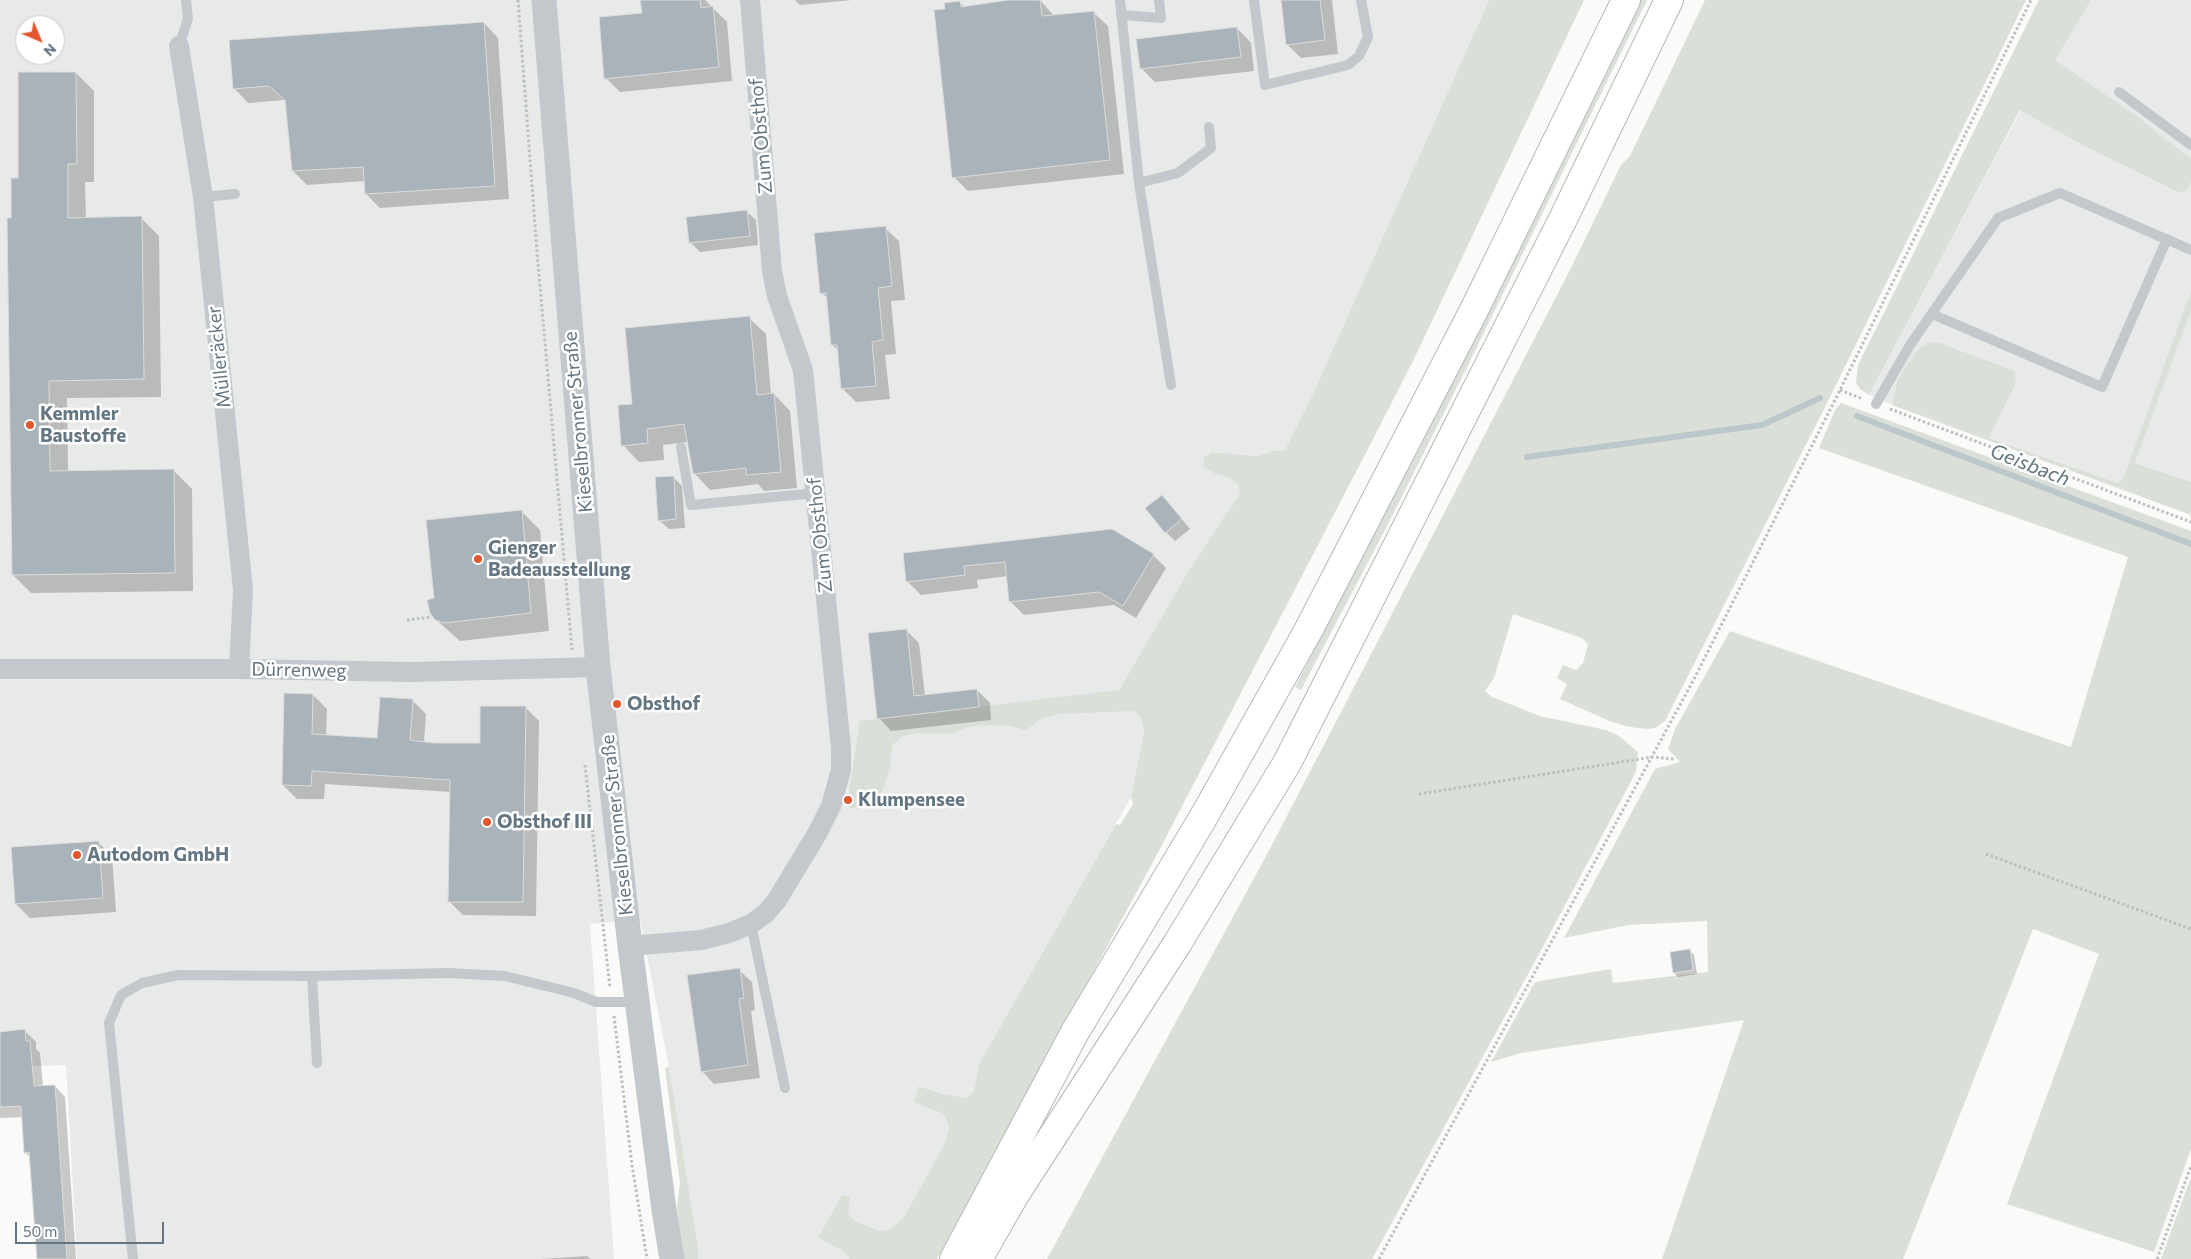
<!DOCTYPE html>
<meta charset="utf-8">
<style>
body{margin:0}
#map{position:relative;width:2191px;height:1259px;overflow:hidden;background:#fafaf8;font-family:Commissioner,sans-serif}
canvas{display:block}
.north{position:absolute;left:15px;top:15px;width:50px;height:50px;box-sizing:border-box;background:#fff;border:1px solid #c1c8cd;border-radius:50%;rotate:135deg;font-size:14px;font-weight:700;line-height:20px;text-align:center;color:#657683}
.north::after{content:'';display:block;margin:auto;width:18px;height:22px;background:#e4572e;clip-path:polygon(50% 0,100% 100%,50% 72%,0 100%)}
.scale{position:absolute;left:15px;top:1222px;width:149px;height:22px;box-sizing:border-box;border:2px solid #657683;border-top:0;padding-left:6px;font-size:15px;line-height:18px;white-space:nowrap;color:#657683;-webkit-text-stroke:4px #fff;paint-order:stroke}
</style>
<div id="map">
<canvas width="2191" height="1259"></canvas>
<div class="north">N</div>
<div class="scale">50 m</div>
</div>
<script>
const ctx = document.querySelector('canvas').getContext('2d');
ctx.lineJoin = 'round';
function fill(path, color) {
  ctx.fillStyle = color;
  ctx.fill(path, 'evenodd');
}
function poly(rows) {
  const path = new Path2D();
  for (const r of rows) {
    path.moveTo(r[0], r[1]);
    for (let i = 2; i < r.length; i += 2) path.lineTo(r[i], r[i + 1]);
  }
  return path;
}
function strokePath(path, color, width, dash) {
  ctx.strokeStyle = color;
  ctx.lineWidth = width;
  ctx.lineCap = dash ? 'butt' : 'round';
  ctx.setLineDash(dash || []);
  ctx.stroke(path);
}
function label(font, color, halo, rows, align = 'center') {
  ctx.font = font + ' Commissioner,sans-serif';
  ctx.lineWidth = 5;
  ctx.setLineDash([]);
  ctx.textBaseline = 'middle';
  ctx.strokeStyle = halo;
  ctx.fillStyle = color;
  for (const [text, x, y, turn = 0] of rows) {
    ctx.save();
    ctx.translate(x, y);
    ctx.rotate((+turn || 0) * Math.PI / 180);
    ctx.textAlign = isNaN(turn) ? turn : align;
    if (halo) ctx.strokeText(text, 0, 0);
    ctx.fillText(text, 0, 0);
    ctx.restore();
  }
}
const built = poly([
 [0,0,1489,0,1311,398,1285,450,1274,451,1257,456,1212,452,1216,474,1230,478,1238,484,1240,495,1225,515,1186,575,1119,690,1132,711,1140,716,1144,732,1131,797,979,1064,974,1091,967,1098,943,1094,918,1086,914,1102,928,1106,946,1118,949,1128,945,1143,904,1217,890,1229,879,1231,854,1220,848,1213,826,1241,842,1250,850,1259,698,1259,669,1067,640,920,590,924,614,1259,77,1259,66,1065,0,1067],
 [25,25,55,25,55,55,25,55],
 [2059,0,2191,0,2191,177,2015,88],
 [2021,110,2077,142,2187,190,2191,182,2191,290,2123,479,2118,483,1989,438,2016,383,2015,371,1940,343,1929,342,1897,381,1892,405,1869,395],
 [2191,311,2191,482,2135,463]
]);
const green = poly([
 [1489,0,1584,0,1414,359,1370,445,1153,862,937,1259,850,1259,842,1250,818,1238,842,1195,850,1197,848,1213,854,1220,879,1231,890,1229,904,1217,945,1143,949,1128,946,1118,938,1112,914,1102,918,1086,943,1094,967,1098,974,1091,979,1064,1116,824,1120,825,1133,804,1131,797,1144,732,1140,716,1132,711,1059,714,1042,718,1026,730,1010,726,985,725,969,727,949,734,914,733,903,736,892,745,890,769,880,798,873,803,860,809,851,808,847,805,860,721,1119,690,1186,575,1225,515,1240,495,1238,484,1230,478,1216,474,1204,467,1204,458,1212,452,1257,456,1274,451,1285,450,1311,398],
 [1640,0,1647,0,1466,369,1390,520,1301,690,1295,687,1459,367],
 [1705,0,2026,0,1822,413,1665,721,1655,728,1648,729,1630,727,1612,722,1560,699,1567,684,1557,678,1563,665,1576,670,1583,663,1588,644,1582,638,1513,614,1494,678,1485,691,1492,697,1540,716,1606,730,1619,736,1638,752,1636,772,1539,954,1372,1259,1047,1259,1265,858,1352,691,1570,270,1621,165,1630,156],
 [2039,0,2091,0,2055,60,2139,118,2191,159,2191,182,2187,190,2180,193,2077,142,2020,110,1869,395,1860,389,1856,383,1858,365],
 [2191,290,2191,311,2135,463,2191,482,2191,515,1892,405,1897,381,1910,360,1920,348,1929,342,1940,343,2015,371,2016,383,1989,438,2118,483,2123,479],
 [1841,403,2191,531,2191,1149,2154,1252,2007,1204,2099,954,2033,929,1903,1259,1662,1259,1744,1020,1521,1053,1491,1062,1535,982,1611,969,1613,983,1708,972,1707,921,1628,925,1564,938,1655,769,1680,762,1668,749,1675,729,1730,631,2071,747,2128,557,1819,448,1835,410],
 [669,1067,698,1248,698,1259,681,1259,677,1208,680,1183,665,1068],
 [2191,1177,2191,1259,2161,1259]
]);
const shadow = poly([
 [641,0,705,0,727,22,732,81,620,92,606,78,643,14],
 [795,0,852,0,800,5],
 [1009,0,1040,0,1054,16,1093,12,1108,26,1124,174,968,191,954,177,946,10,959,2,965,8],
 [1282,0,1332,0,1338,54,1301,58,1287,44],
 [484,23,498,38,509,199,380,208,366,194,365,181,307,185,293,171,287,102,284,100,248,103,234,88],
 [1237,28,1251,43,1254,71,1155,82,1141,68],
 [76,73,94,91,94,182,85,182,86,219,141,218,159,236,161,397,67,398,68,472,173,470,192,489,193,591,31,593,13,575,12,220,19,179],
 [746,211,756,220,758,245,700,252,691,243,688,218],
 [885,228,899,241,905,300,891,301,896,354,885,355,890,399,856,402,843,389,839,351,832,345,828,299,822,293],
 [749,318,766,334,771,395,774,394,790,411,797,488,764,491,758,484,710,490,694,473,688,442,663,445,664,460,639,462,623,445,634,405],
 [673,477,682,486,685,528,669,529,659,520],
 [1171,506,1190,529,1175,541,1166,532],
 [521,511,540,530,549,631,460,641,433,617,435,599],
 [904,554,1153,555,1166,568,1136,618,1114,605,1024,615,1010,601,1008,576,977,580,978,588,921,595,907,581],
 [906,630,919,643,925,696,977,690,990,703,991,720,891,731,879,718],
 [313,695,327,709,326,736,378,740,412,700,426,714,424,743,481,745,525,707,539,721,536,916,463,915,449,901,451,792,325,784,324,799,297,799,283,785],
 [98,842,112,856,116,912,30,918,16,904],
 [1690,951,1694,955,1697,974,1678,977,1674,973],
 [739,970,752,982,755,1010,751,1011,760,1078,714,1084,702,1071],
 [25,1031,36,1042,36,1049,40,1053,43,1087,55,1086,65,1097,76,1259,37,1259,31,1158,25,1152,23,1117,0,1118,0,1033],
 [587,1256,591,1259,541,1259]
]);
const stream = poly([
 [1857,416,2191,544],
 [1527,457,1762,425,1820,398]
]);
const building = poly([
 [640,0,700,0,701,8,713,6,719,67,604,79,599,17,642,13,640,0],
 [1008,0,1040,0,1042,16,1094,11,1110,160,952,178,934,10,945,9,944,3,960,1,961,7,1008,0],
 [1281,0,1320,0,1325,40,1286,45,1281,0],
 [484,22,495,186,365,194,363,167,292,171,285,100,269,86,233,89,229,40,484,22],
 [1237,27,1241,57,1140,69,1136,39,1237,27],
 [18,72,76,72,77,164,68,164,68,218,142,216,144,379,49,381,50,471,174,469,175,573,12,575,7,218,11,218,11,178,18,178,18,72],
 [747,210,750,236,689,243,686,217,747,210],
 [886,226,892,286,878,288,883,340,872,342,876,386,841,389,837,345,831,345,826,293,820,294,814,233,886,226],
 [750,316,757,395,774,393,781,472,746,475,746,468,693,474,684,424,647,429,648,443,621,446,618,405,632,404,625,328,750,316],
 [674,476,676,519,658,521,655,477,674,476],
 [1162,495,1182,519,1165,533,1145,508,1162,495],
 [522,510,531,613,444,623,435,620,430,613,427,600,434,598,426,520,522,510],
 [1112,529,1154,554,1123,606,1099,592,1009,602,1005,562,964,566,965,575,906,582,903,553,1112,529],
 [907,629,914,696,977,689,979,707,877,719,868,633,907,629],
 [284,693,313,694,312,734,377,738,380,697,413,699,410,740,434,743,480,743,480,706,526,706,523,902,448,902,450,780,312,771,311,786,282,785,284,693],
 [99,841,103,898,15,904,11,847,99,841],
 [1690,949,1693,970,1673,973,1670,952,1690,949],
 [740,968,744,998,739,999,748,1065,701,1072,687,975,740,968],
 [25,1029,26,1041,30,1041,34,1086,55,1085,67,1259,37,1259,29,1152,24,1153,21,1106,0,1107,0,1032,25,1029]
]);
const path = poly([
 [518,0,537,252,572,650],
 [1840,390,1863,399],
 [1890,409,2191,522],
 [407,620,432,617],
 [585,765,610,988],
 [1419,794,1653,757,1674,759],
 [1986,854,2191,929],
 [614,1016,632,1165,647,1259],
 [1379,1259,1693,681,1840,390,2031,0],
 [2157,1259,2191,1166]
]);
const service = poly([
 [1120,0,1139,183,1171,385],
 [1254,0,1265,85,1348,65,1359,56,1368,37,1361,0],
 [1121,15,1161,18,1159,0],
 [179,46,188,19,186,0],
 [2119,92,2191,145],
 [1139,183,1178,173,1211,148,1209,127],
 [203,197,235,194],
 [1932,314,2102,387,2167,239],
 [1876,404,1910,345,1998,218,2060,193,2191,250],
 [681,447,691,505,816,493],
 [751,924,785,1088],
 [312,976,317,1063],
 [133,1259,109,1023,121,995,142,983,178,975,312,976,449,973,505,976,574,993,596,1002,636,1002]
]);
const minor = poly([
 [179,46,203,197,243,590,239,669],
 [0,669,239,669,412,672,598,667],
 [630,946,701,940,729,933,751,924,766,913,777,900,818,832,831,806,841,770,841,748,803,370,777,296,772,271,750,0]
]);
const tertiary = poly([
 [544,0,598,667,630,946,664,1210,672,1259]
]);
const motorway = poly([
 [954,1259,1075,1032,1203,818,1308,631,1473,312,1626,0],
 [978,1259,1014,1196,1177,944,1287,763,1563,219,1669,0]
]);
const markers = [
 [30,425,5,"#e4572e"],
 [478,559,5,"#e4572e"],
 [617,704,5,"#e4572e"],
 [848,800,5,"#e4572e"],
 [487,822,5,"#e4572e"],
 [77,855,5,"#e4572e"]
];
const streetNames = [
 ["Zum Obsthof",761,136,-95],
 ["Mülleräcker",219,357,-96],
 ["Kieselbronner Straße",578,422,-95],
 ["Zum Obsthof",820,535,-96],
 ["Dürrenweg",299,670,1],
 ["Kieselbronner Straße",617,825,-96]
];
const poiNames = [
 ["Kemmler",40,414],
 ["Baustoffe",40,436],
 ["Gienger",488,548],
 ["Badeausstellung",488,570],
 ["Obsthof",627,704],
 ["Klumpensee",858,800],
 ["Obsthof III",497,822],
 ["Autodom GmbH",87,855]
];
const waterNames = [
 ["Geisbach",2030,465,21]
];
fill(built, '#e8e9e9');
fill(green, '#dadfd7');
fill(shadow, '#0003');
strokePath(stream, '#bbc7cb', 6);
fill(building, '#aab3b9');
strokePath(building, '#dcdcda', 1);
strokePath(motorway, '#b4b9bd', 30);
strokePath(path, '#bbbfc2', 3, [2.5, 2.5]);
strokePath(service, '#c3c8cc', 10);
strokePath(minor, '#c3c8cc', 20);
strokePath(tertiary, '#c3c8cc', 25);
strokePath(motorway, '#fff', 28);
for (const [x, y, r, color] of markers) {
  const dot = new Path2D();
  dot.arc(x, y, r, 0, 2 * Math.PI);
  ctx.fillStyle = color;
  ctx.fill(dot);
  strokePath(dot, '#fff', 2);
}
label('19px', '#657683', '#fff', streetNames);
label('bold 19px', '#657683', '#fff', poiNames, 'left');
label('italic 20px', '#60757c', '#fff', waterNames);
</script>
